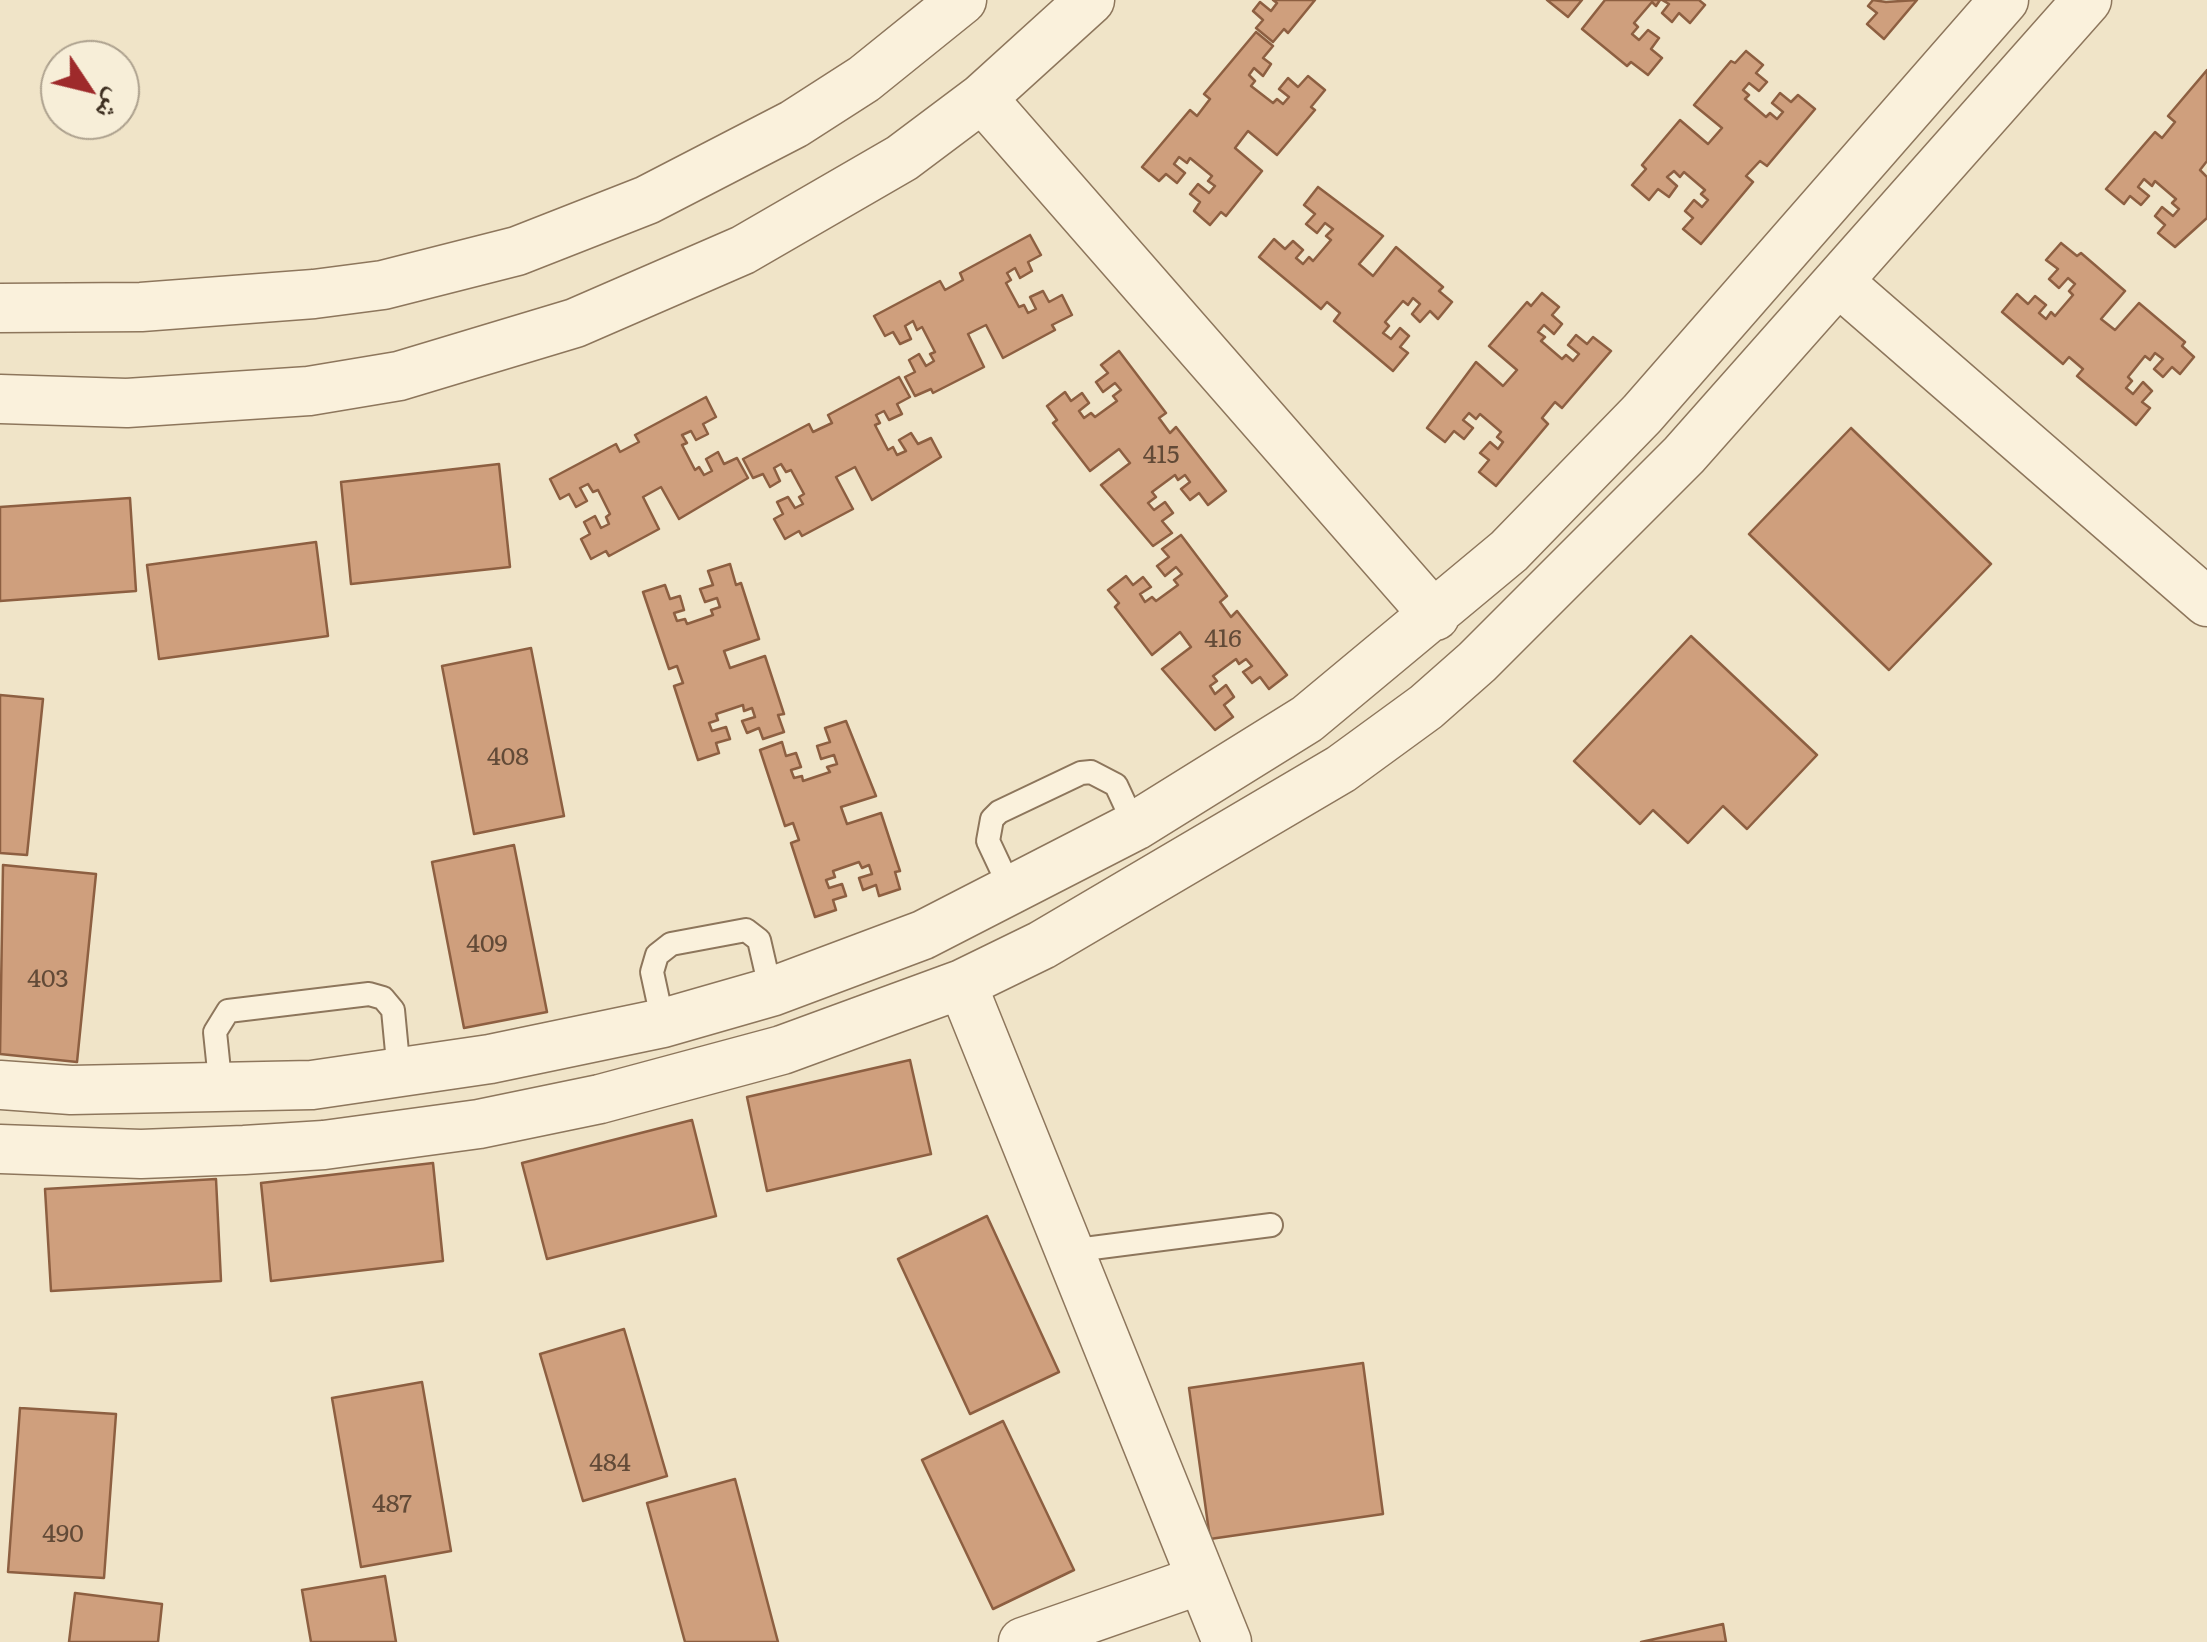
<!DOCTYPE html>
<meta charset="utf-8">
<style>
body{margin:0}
#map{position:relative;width:2207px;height:1642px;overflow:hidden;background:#f0e4c8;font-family:Literata,"Noto Naskh Arabic",serif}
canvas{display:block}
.north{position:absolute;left:40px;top:40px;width:100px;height:100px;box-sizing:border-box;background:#f7eed8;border:2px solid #ada18e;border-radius:50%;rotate:125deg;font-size:28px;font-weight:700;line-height:40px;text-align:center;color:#3d2e20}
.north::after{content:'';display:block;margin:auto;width:35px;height:45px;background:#9e2a2b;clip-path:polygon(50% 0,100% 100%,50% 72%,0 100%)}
</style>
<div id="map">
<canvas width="2207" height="1642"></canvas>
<div class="north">ش</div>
</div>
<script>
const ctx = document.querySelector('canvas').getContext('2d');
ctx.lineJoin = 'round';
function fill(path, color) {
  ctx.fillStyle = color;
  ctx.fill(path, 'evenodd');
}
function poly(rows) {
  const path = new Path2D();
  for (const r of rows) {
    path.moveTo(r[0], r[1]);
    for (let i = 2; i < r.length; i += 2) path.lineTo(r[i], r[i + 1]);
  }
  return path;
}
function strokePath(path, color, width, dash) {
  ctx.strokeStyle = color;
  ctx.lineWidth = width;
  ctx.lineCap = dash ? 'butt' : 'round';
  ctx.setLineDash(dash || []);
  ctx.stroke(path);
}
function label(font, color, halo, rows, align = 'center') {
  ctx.font = font + ' Literata,serif';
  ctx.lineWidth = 10;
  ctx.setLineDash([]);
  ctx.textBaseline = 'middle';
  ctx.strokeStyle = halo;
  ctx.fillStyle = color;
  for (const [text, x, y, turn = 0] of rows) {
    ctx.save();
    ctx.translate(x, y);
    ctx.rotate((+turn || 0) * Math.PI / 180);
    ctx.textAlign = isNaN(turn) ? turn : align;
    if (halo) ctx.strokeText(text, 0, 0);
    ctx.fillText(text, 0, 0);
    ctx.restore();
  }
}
const building = poly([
 [1273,0,1315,0,1288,33,1284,29,1273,42,1256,28,1263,20,1253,11,1260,2,1271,11,1277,3,1273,0],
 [1547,0,1582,0,1568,17,1547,0],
 [1605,0,1660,0,1656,6,1652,2,1634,23,1638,27,1632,34,1639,40,1648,30,1659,38,1651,49,1662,58,1648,75,1631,62,1627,66,1582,29,1605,0],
 [1662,0,1699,0,1705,5,1690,23,1679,13,1672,22,1662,13,1669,4,1662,0],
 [1873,0,1886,2,1917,0,1884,39,1867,24,1877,13,1868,6,1873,0],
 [1256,32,1273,46,1263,58,1271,64,1263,76,1254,68,1249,75,1255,81,1251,86,1273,103,1277,99,1283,104,1289,97,1279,89,1288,78,1298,87,1308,76,1325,90,1311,107,1315,110,1277,155,1248,131,1235,148,1262,171,1226,216,1221,212,1210,225,1194,211,1200,202,1190,194,1198,184,1209,193,1215,186,1208,181,1212,176,1190,158,1187,163,1179,157,1174,164,1185,173,1177,183,1166,174,1159,181,1142,167,1190,110,1197,116,1210,99,1204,94,1256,32],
 [1746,51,1763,65,1756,73,1767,82,1759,91,1749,83,1743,90,1749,95,1745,99,1766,117,1770,113,1777,119,1783,112,1772,103,1780,93,1791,102,1798,95,1815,109,1767,166,1760,161,1746,176,1753,182,1701,244,1683,229,1693,218,1685,211,1694,200,1702,207,1708,200,1701,194,1705,190,1684,172,1680,177,1674,171,1667,177,1677,186,1669,197,1658,189,1649,200,1632,185,1646,169,1642,165,1680,120,1708,144,1722,128,1694,105,1731,61,1735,63,1746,51],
 [2207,70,2207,161,2200,170,2207,177,2207,218,2175,247,2158,233,2165,225,2155,216,2162,207,2173,216,2179,209,2172,203,2176,199,2155,181,2152,186,2144,179,2138,187,2149,196,2141,205,2130,196,2124,204,2106,189,2155,132,2162,138,2175,122,2168,116,2207,70],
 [1318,187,1383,236,1359,264,1373,276,1396,247,1443,287,1439,291,1452,302,1438,319,1430,311,1420,322,1412,314,1420,304,1413,298,1408,305,1403,301,1385,322,1389,326,1383,333,1391,339,1400,328,1409,336,1400,347,1408,353,1393,371,1334,321,1340,313,1327,302,1321,309,1259,257,1274,239,1285,249,1293,241,1303,250,1296,258,1303,264,1309,257,1313,261,1331,240,1326,236,1333,229,1325,223,1317,233,1306,224,1315,214,1304,205,1318,187],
 [1030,235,1041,255,1028,262,1032,271,1020,278,1015,268,1007,273,1011,280,1006,283,1019,307,1024,305,1028,313,1036,309,1030,297,1043,291,1049,302,1062,295,1072,315,1052,325,1055,330,1003,358,986,325,968,334,984,367,933,393,931,389,915,396,905,377,915,372,909,360,919,354,926,366,934,361,930,354,935,352,922,327,917,330,913,321,905,326,911,339,900,344,893,332,885,336,874,316,940,281,945,290,963,280,960,273,1030,235],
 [2061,243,2077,256,2081,253,2125,291,2101,319,2115,330,2139,303,2185,342,2182,346,2194,357,2180,374,2172,367,2163,377,2154,369,2163,359,2155,353,2150,360,2145,356,2128,377,2132,381,2126,388,2133,394,2143,382,2152,391,2142,402,2150,408,2136,425,2077,376,2083,369,2069,357,2063,364,2002,312,2017,294,2028,304,2035,296,2046,305,2039,313,2046,319,2051,312,2055,316,2073,295,2069,291,2075,284,2068,278,2059,288,2049,279,2058,269,2046,260,2061,243],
 [1542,293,1559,307,1552,315,1562,324,1554,334,1544,325,1538,332,1545,337,1541,341,1562,359,1566,355,1573,361,1579,354,1568,345,1576,335,1587,344,1593,337,1611,351,1562,408,1555,402,1542,418,1548,424,1496,486,1479,472,1489,460,1480,453,1490,442,1498,449,1503,442,1497,437,1501,432,1480,414,1476,419,1469,413,1463,420,1473,428,1464,439,1454,431,1445,442,1427,428,1476,362,1503,386,1517,370,1489,346,1527,302,1531,306,1542,293],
 [1119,351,1166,413,1159,418,1170,433,1176,427,1226,491,1208,505,1199,493,1190,500,1181,489,1190,482,1185,475,1178,480,1175,475,1152,492,1156,497,1148,503,1154,510,1165,502,1173,513,1162,521,1172,533,1153,546,1101,485,1130,463,1119,449,1090,471,1053,423,1057,420,1047,406,1065,392,1071,401,1082,393,1089,403,1079,411,1084,418,1091,413,1095,417,1117,401,1113,396,1121,390,1115,383,1103,392,1096,382,1108,373,1101,365,1119,351],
 [899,377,910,397,897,404,902,414,889,420,884,411,876,415,880,423,875,425,888,450,893,447,897,455,906,451,899,440,911,433,918,444,931,438,941,457,872,500,855,467,836,477,853,509,802,536,799,531,785,539,774,519,783,514,777,502,788,497,795,508,803,504,799,497,804,494,791,470,786,472,781,464,774,468,780,481,770,487,763,474,753,478,743,459,809,424,813,432,832,423,828,415,899,377],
 [706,397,716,417,703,424,708,434,696,440,691,431,682,435,687,443,682,445,695,470,699,467,704,475,712,471,706,459,718,452,724,464,737,458,748,478,679,519,661,487,643,497,659,529,609,556,606,551,591,559,581,539,590,534,584,522,595,516,601,528,609,524,606,517,610,514,598,490,593,492,588,484,580,488,587,501,576,507,569,494,560,499,550,479,616,444,620,452,639,442,635,435,706,397],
 [1851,428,1991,564,1889,670,1749,534,1851,428],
 [499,464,510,567,351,584,341,482,499,464],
 [130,498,136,591,0,601,0,507,130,498],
 [1181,535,1227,596,1220,602,1231,617,1237,611,1287,675,1269,689,1260,677,1252,683,1243,672,1252,666,1246,659,1239,664,1236,659,1213,676,1217,681,1210,686,1215,694,1226,685,1234,697,1224,705,1233,717,1215,730,1162,669,1191,647,1180,632,1152,655,1115,607,1119,603,1108,590,1126,576,1133,585,1143,577,1151,587,1140,594,1145,602,1152,597,1156,601,1178,585,1174,580,1182,574,1176,567,1165,576,1157,566,1169,557,1162,549,1181,535],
 [316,542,328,636,159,659,147,565,316,542],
 [730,564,736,585,741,583,759,639,724,651,730,668,765,656,784,714,778,715,784,732,763,739,759,728,747,733,742,721,755,717,752,708,744,711,743,705,716,714,718,720,709,723,712,731,726,727,730,739,716,743,719,753,698,760,674,686,683,683,677,666,669,669,643,592,665,585,670,599,680,596,684,610,674,613,677,621,685,619,687,624,713,615,711,610,720,607,717,598,705,602,700,589,713,585,708,571,730,564],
 [1691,636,1817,755,1747,829,1723,806,1688,843,1653,810,1640,824,1574,761,1691,636],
 [531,648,564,816,474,834,442,666,531,648],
 [0,695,43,699,27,855,0,853,0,695],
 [846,721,876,796,841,807,847,824,881,813,900,871,895,872,900,889,879,896,876,885,863,890,859,878,872,874,869,865,862,868,859,862,833,871,835,877,826,880,829,888,842,884,846,896,833,900,836,910,815,917,791,843,799,840,793,823,785,826,760,750,782,742,786,756,796,753,801,767,791,770,794,778,802,776,803,781,830,772,827,767,837,764,834,755,821,759,817,746,830,742,825,728,846,721],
 [514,845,547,1012,464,1028,432,862,514,845],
 [3,865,96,874,77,1062,0,1054,3,865],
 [910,1060,931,1154,767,1191,747,1097,910,1060],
 [692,1120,716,1216,547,1259,522,1163,692,1120],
 [433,1163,443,1261,271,1281,261,1183,433,1163],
 [216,1179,221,1281,51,1291,45,1189,216,1179],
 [987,1216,1059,1372,970,1414,898,1259,987,1216],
 [624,1329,667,1476,583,1501,540,1354,624,1329],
 [1363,1363,1383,1514,1210,1539,1189,1388,1363,1363],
 [422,1382,451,1551,361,1567,332,1398,422,1382],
 [20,1408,116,1414,104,1578,8,1572,20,1408],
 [1003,1421,1074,1570,993,1609,922,1460,1003,1421],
 [735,1479,778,1642,685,1642,647,1503,735,1479],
 [385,1576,396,1642,311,1642,302,1590,385,1576],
 [75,1593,162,1604,158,1642,69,1642,75,1593],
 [1723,1624,1726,1642,1641,1642,1723,1624]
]);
const lane = poly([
 [1012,892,988,841,992,819,999,812,1081,773,1091,772,1116,785,1135,826],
 [663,1023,652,972,657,955,671,944,746,930,759,940,771,992],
 [221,1090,215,1032,228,1011,369,994,383,998,393,1010,399,1073],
 [1069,1251,1271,1225]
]);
const street = poly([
 [982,98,1435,616],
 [1840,283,2207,602],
 [0,308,141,307,314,294,383,285,517,251,647,200,794,124,864,79,962,0],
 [0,399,127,403,309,391,399,376,575,323,743,250,902,158,982,98,1090,0],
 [962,984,1227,1642],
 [0,1085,71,1090,312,1085,490,1059,663,1023,771,992,923,935,1135,826,1307,719,1509,551,1642,414,2004,0],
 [0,1149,141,1154,244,1150,324,1145,479,1124,600,1099,782,1050,962,984,1042,945,1341,769,1426,707,1477,662,1684,455,2087,0],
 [1023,1642,1200,1580]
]);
const numberNames = [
 ["415",1161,456],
 ["416",1223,640],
 ["408",508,758],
 ["409",487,945],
 ["403",48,980],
 ["484",610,1464],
 ["487",392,1505],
 ["490",63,1535]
];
fill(building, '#cf9f7d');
strokePath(building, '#8d5f41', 2.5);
strokePath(lane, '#8d765c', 26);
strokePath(street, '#8d765c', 51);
strokePath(lane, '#faf1dc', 22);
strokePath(street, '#faf1dc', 48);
label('25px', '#624a37', null, numberNames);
</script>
